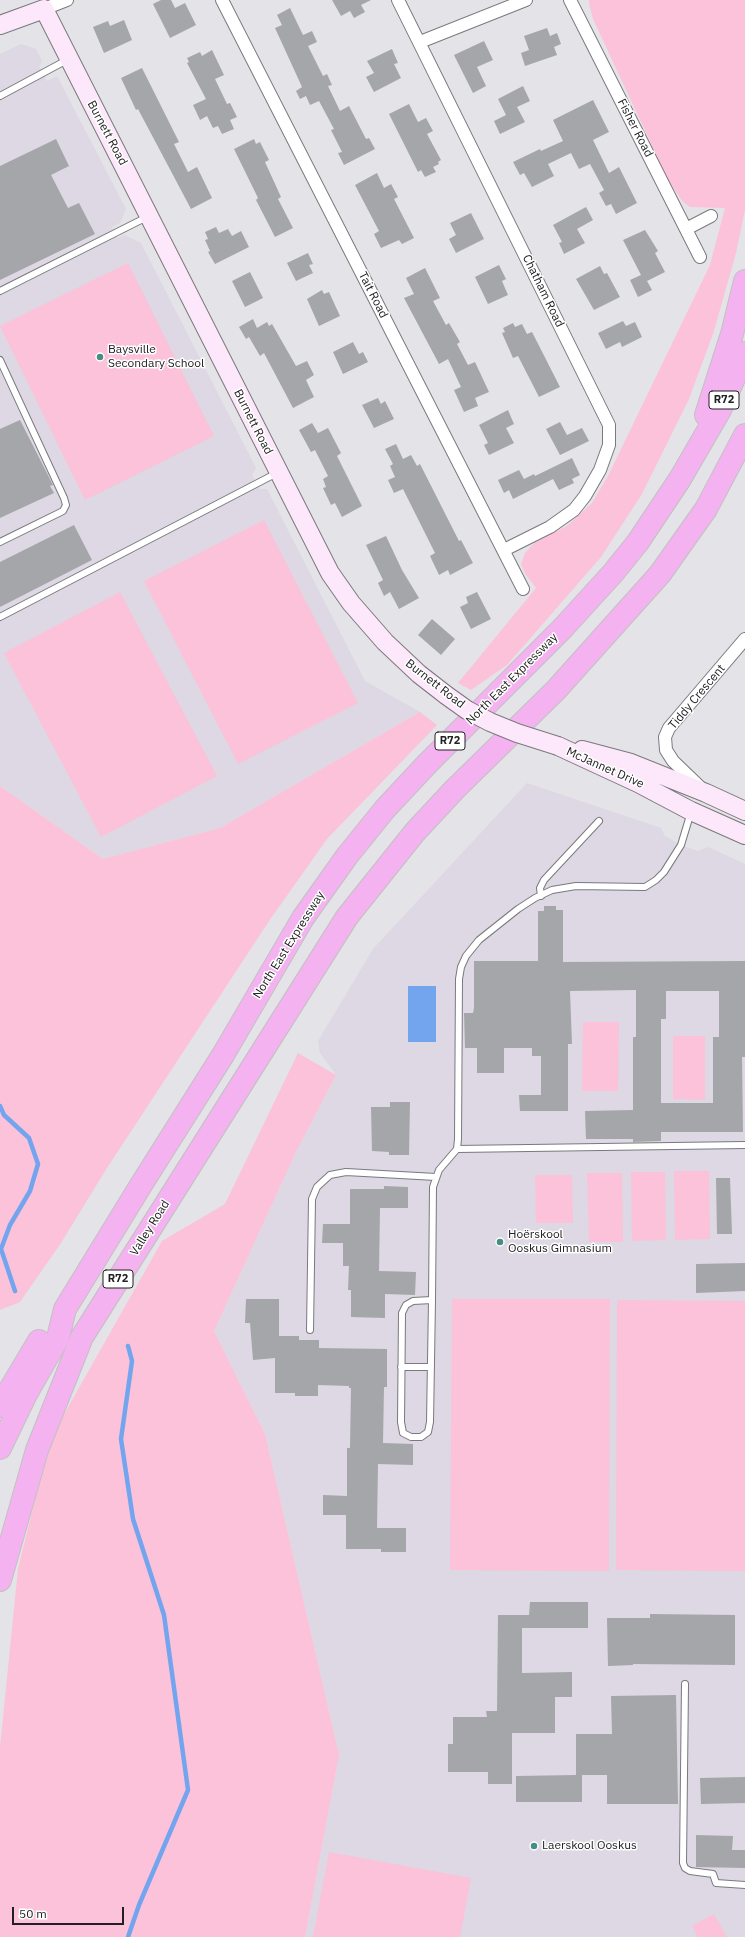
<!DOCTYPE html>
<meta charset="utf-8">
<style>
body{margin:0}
#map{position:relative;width:745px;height:1937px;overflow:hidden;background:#e4e3e7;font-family:"IBM Plex Sans",sans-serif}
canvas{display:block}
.scale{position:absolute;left:12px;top:1907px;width:112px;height:18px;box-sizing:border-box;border:2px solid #212122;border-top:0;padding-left:5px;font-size:12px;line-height:14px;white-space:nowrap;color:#212122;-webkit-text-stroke:3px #fff;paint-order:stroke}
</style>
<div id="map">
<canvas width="745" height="1937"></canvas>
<div class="scale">50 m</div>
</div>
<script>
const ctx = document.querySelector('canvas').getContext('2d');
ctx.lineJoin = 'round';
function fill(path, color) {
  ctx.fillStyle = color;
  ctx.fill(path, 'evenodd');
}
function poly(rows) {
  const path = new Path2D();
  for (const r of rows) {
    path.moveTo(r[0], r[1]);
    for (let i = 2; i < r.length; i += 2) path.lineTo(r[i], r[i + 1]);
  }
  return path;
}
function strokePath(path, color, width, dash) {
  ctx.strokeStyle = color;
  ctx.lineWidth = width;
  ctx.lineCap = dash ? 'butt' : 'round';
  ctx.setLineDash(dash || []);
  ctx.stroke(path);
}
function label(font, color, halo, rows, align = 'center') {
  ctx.font = font + ' "IBM Plex Sans",sans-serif';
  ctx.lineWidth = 3;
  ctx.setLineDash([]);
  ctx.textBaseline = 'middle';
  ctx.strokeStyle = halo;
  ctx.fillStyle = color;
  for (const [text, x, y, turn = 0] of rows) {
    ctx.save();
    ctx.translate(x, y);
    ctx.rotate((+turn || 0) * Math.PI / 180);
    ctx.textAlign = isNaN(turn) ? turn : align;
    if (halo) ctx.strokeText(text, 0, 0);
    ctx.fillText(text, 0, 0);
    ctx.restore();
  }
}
const built = poly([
 [21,44,36,49,42,61,39,66,47,81,57,76,126,209,120,223,112,227,117,238,125,235,141,243,256,468,252,475,260,489,267,489,365,681,420,712,220,828,103,859,0,786,0,54],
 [527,783,661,828,665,836,681,845,698,851,708,847,745,864,745,1937,305,1937,339,1755,265,1434,214,1331,296,1152,336,1075,320,1053,318,1041,373,949]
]);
const green = poly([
 [589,0,745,0,745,210,736,253,714,331,689,399,642,494,601,557,507,665,471,690,458,683,536,588,526,575,521,564,525,553,534,543,567,526,592,503,608,476,710,265,725,208,690,207,683,202,668,180,593,19,589,4],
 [128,263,214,436,85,500,0,326],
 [264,520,358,703,238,764,144,581],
 [120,592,217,776,101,837,4,653],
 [420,712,437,725,327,839,269,921,107,1168,61,1243,20,1302,0,1310,0,786,103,859,220,828],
 [583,1022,619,1022,618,1091,582,1091],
 [673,1036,705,1036,705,1100,673,1099],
 [298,1053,336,1075,296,1152,214,1331,265,1434,339,1755,305,1937,0,1937,0,1747,18,1569,50,1439,162,1241,225,1204],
 [674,1171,709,1171,710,1239,675,1240],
 [631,1172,665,1172,666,1240,632,1241],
 [587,1173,622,1173,623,1242,589,1242],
 [535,1175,572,1175,573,1223,536,1223],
 [452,1299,610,1299,609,1571,450,1570],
 [617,1300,745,1301,745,1571,616,1570],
 [329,1852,471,1878,460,1937,313,1937],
 [714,1914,727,1937,698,1937,692,1926]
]);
const water = poly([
 [408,986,436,986,436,1042,408,1042]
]);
const stream = poly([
 [0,1106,4,1115,29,1138,38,1164,30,1191,10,1225,1,1249,15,1291],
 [128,1937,139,1905,188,1790,164,1615,133,1519,121,1439,132,1361,128,1346]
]);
const building = poly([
 [161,0,171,0,175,8,185,3,196,25,170,38,153,4],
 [332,0,371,0,361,5,365,12,354,18,350,11,341,16],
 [290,8,303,35,312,31,317,42,308,46,323,76,327,74,332,85,328,86,340,111,349,106,366,139,369,138,375,149,344,165,338,153,342,152,331,130,334,129,319,101,310,105,306,96,300,99,296,91,302,87,275,28,282,25,277,15],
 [124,20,132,40,104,53,93,27,108,21,110,26],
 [547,28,550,36,557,33,561,44,554,47,557,55,525,66,521,53,529,50,524,36],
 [484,41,493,60,477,67,486,86,473,93,454,55],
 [392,49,398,63,394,64,401,78,374,92,366,77,374,73,367,61],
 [212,50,224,75,215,79,227,104,230,103,237,117,230,120,234,129,222,134,218,126,213,128,207,116,200,120,193,105,206,99,187,63,189,62,187,58,200,52,202,56],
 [142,68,179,142,174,144,188,172,197,167,212,198,191,209,138,109,136,110,121,78],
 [523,86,530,101,517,107,525,122,500,134,494,121,506,115,498,99],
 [593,100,609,132,593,140,609,173,619,167,637,203,616,214,611,204,606,206,599,193,604,190,590,164,579,169,571,153,548,164,554,176,532,187,524,173,520,175,513,162,540,149,541,151,563,141,553,120],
 [409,104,418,122,426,118,433,131,427,134,441,160,438,162,439,164,433,167,436,172,425,177,421,170,418,172,389,114],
 [56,139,69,166,51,175,68,208,79,203,95,234,0,280,0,166],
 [254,139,256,144,260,142,269,160,265,162,281,197,278,199,293,228,275,237,256,200,258,198,234,149],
 [377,173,384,188,391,184,398,197,394,199,414,238,402,244,399,240,381,248,374,234,379,231,355,185],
 [586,207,593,220,577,229,585,243,564,254,559,243,562,242,553,225],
 [471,213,484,239,456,253,449,239,456,235,450,223],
 [216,227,219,233,228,229,232,236,241,231,249,247,215,264,208,252,210,251,205,240,208,239,205,232],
 [645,230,658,251,655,253,665,272,647,281,652,290,638,297,630,280,641,275,623,240],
 [308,253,313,264,309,265,313,273,296,281,287,263],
 [499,265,506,279,502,281,508,295,488,304,475,277],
 [600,266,604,274,607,273,620,297,594,310,576,279],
 [425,268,440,298,433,301,446,325,449,323,460,342,457,344,468,365,475,362,489,392,475,398,478,406,464,412,454,390,461,387,448,359,439,364,404,298,414,294,406,278],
 [250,272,263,298,245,307,232,281],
 [322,290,324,294,329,292,340,316,319,326,307,299],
 [253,319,257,328,267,322,269,326,272,324,296,366,307,361,314,375,306,380,314,397,293,408,264,353,260,356,249,337,246,339,239,327],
 [623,321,626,326,635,322,642,337,622,347,620,342,606,349,598,333],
 [513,323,515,327,522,324,527,334,532,332,560,387,539,397,518,356,513,358,502,333,505,332,503,328],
 [353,342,359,354,363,352,368,362,343,374,333,352],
 [378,398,381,404,385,401,394,419,374,428,362,405],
 [508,410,514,424,506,428,514,443,489,455,484,445,488,443,479,425],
 [20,420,53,485,50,486,54,493,0,518,0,429],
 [560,422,567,435,582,428,589,441,560,455,546,429],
 [312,423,318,433,328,428,341,453,337,456,362,506,342,517,335,503,331,505,323,488,326,487,323,479,328,476,315,450,311,452,299,430],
 [396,444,403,459,411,455,417,466,420,464,459,541,461,540,473,563,450,575,448,570,439,575,430,556,435,553,403,489,394,493,388,480,395,477,390,466,393,464,385,449],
 [572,458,580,475,572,479,574,483,559,490,553,479,513,499,509,490,504,493,498,480,519,470,524,479,534,474,535,476],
 [74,525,92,560,0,607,0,562],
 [386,536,402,570,419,598,399,609,390,592,384,596,378,583,383,580,366,545],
 [477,592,491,619,471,629,460,607,468,603,466,597],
 [432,619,455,639,441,655,418,635],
 [544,906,556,906,556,910,563,910,563,962,745,961,745,1057,742,1057,743,1132,661,1132,661,1141,633,1142,633,1139,586,1139,585,1111,633,1110,633,1037,636,1037,636,990,570,991,572,1044,568,1044,568,1111,520,1111,519,1095,541,1095,541,1056,532,1056,532,1048,504,1048,504,1073,477,1073,477,1048,465,1048,464,1013,473,1013,474,1008,474,961,538,961,538,911,544,911],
 [666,991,719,991,719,1037,713,1037,713,1103,661,1103,661,1019,666,1019],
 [390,1102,410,1102,409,1155,389,1155,389,1152,372,1151,371,1107,390,1107],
 [716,1178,730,1178,732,1234,717,1234],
 [384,1186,408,1187,408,1208,380,1208,379,1271,416,1272,415,1295,385,1294,385,1318,351,1317,351,1290,348,1290,349,1266,343,1266,343,1243,322,1243,323,1224,350,1224,350,1189,384,1189],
 [745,1263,745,1291,696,1293,696,1264],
 [246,1299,279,1299,279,1336,299,1336,299,1340,319,1340,319,1348,387,1349,387,1387,384,1387,383,1443,413,1444,413,1465,378,1464,377,1528,406,1528,406,1552,381,1552,381,1549,346,1549,346,1515,323,1515,323,1495,347,1496,347,1448,350,1448,351,1388,349,1388,349,1386,318,1385,318,1396,295,1396,295,1393,275,1393,275,1358,253,1360,250,1323,245,1323],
 [530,1602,588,1602,588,1628,522,1628,522,1673,572,1672,572,1697,555,1697,555,1733,512,1733,512,1784,488,1784,488,1772,448,1772,448,1744,453,1744,453,1717,487,1717,486,1711,497,1711,498,1615,529,1615],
 [650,1614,735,1615,735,1665,633,1664,633,1665,608,1666,607,1618,650,1618],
 [676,1695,678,1804,607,1804,607,1775,582,1775,582,1802,516,1802,516,1776,576,1775,576,1734,612,1734,611,1696],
 [745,1777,745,1803,701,1804,700,1778],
 [696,1835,733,1836,732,1850,745,1850,745,1868,696,1867]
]);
const lane = poly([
 [0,96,67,60],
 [0,291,147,217],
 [0,360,64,498,66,505,63,511,0,542],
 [0,617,277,473],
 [541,896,540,888,544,880,599,821],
 [457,1149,745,1145],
 [432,1300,413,1301,406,1305,402,1313,401,1422,403,1433,411,1437,421,1437,428,1432,430,1422,432,1300,433,1187,439,1170,457,1149,458,1139,459,979,461,967,466,956,479,940,518,909,535,898,552,890,576,886,645,887,656,880,664,872,681,845,691,812],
 [310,1330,312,1199,317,1187,330,1175,346,1172,436,1177],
 [401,1367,431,1367],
 [685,1684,683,1863,685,1868,690,1871,713,1874,716,1883,745,1885]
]);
const street = poly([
 [222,0,523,589],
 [398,0,609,425,609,445,600,470,585,496,574,510,550,527,504,550],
 [570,0,700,257],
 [44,9,67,0],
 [420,42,526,0],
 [686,229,711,216],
 [700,787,673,761,666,750,665,737,669,728,745,639]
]);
const secondary = poly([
 [0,25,44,9,330,573,351,603,385,642,419,674,446,695],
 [558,746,638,783,691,811,745,835],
 [582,750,631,763,706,793,745,811]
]);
const highway = poly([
 [706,415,732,334,745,281],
 [0,1406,39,1341],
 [0,1448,26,1394,58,1338,65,1309,141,1185,223,1055,303,918,347,856,385,809,427,764,562,629,613,573,638,542,680,479,720,410,745,353],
 [0,1580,37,1450,82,1337,347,917,415,832,455,789,556,690,660,574,706,509,745,435]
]);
const secondaryBridge = poly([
 [446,695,467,710,490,722,517,733,558,746]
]);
const markers = [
 [100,357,4,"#478d86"],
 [500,1242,4,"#478d86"],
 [534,1846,4,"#478d86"]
];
const shields = [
 [724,400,30],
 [450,741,30],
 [118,1279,30]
];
const shieldNames = [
 ["R72",724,400],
 ["R72",450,741],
 ["R72",118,1279]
];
const streetNames = [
 ["Fisher Road",635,128,63],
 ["Burnett Road",107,133,62],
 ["Chatham Road",543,291,64],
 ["Tait Road",373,295,63],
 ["Burnett Road",253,422,63],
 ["North East Expressway",512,679,-45],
 ["Burnett Road",435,684,38],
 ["Tiddy Crescent",697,697,-50],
 ["McJannet Drive",605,768,24],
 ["North East Expressway",289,945,-58],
 ["Valley Road",150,1228,-58]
];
const poiNames = [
 ["Baysville",108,350],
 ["Secondary School",108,364],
 ["Hoërskool",508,1235],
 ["Ooskus Gimnasium",508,1249],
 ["Laerskool Ooskus",542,1846]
];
fill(built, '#ddd8e3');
fill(green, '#fbc2d9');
fill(water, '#73a5ef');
strokePath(stream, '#73a5ef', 4.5);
fill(building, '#a5a6aa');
strokePath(lane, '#7b797d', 8);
strokePath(street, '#7b797d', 14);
strokePath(secondary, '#7b797d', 20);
strokePath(highway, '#c1c1c1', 24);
strokePath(lane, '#fff', 6);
strokePath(street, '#fff', 12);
strokePath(secondary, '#fce8fa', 18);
strokePath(highway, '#f5b2f0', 22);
strokePath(secondaryBridge, '#7b797d', 20, []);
strokePath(secondaryBridge, '#fce8fa', 18);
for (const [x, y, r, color] of markers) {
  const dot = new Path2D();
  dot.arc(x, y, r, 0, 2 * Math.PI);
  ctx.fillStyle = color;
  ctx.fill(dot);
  strokePath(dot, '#fff', 1.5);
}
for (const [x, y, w] of shields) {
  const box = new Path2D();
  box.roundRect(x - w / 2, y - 9, w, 18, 3);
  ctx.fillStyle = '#fff';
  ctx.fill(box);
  strokePath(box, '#212122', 1);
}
label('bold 11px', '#212122', null, shieldNames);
label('12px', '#212122', '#fff', streetNames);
label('12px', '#212122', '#fff', poiNames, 'left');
</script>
